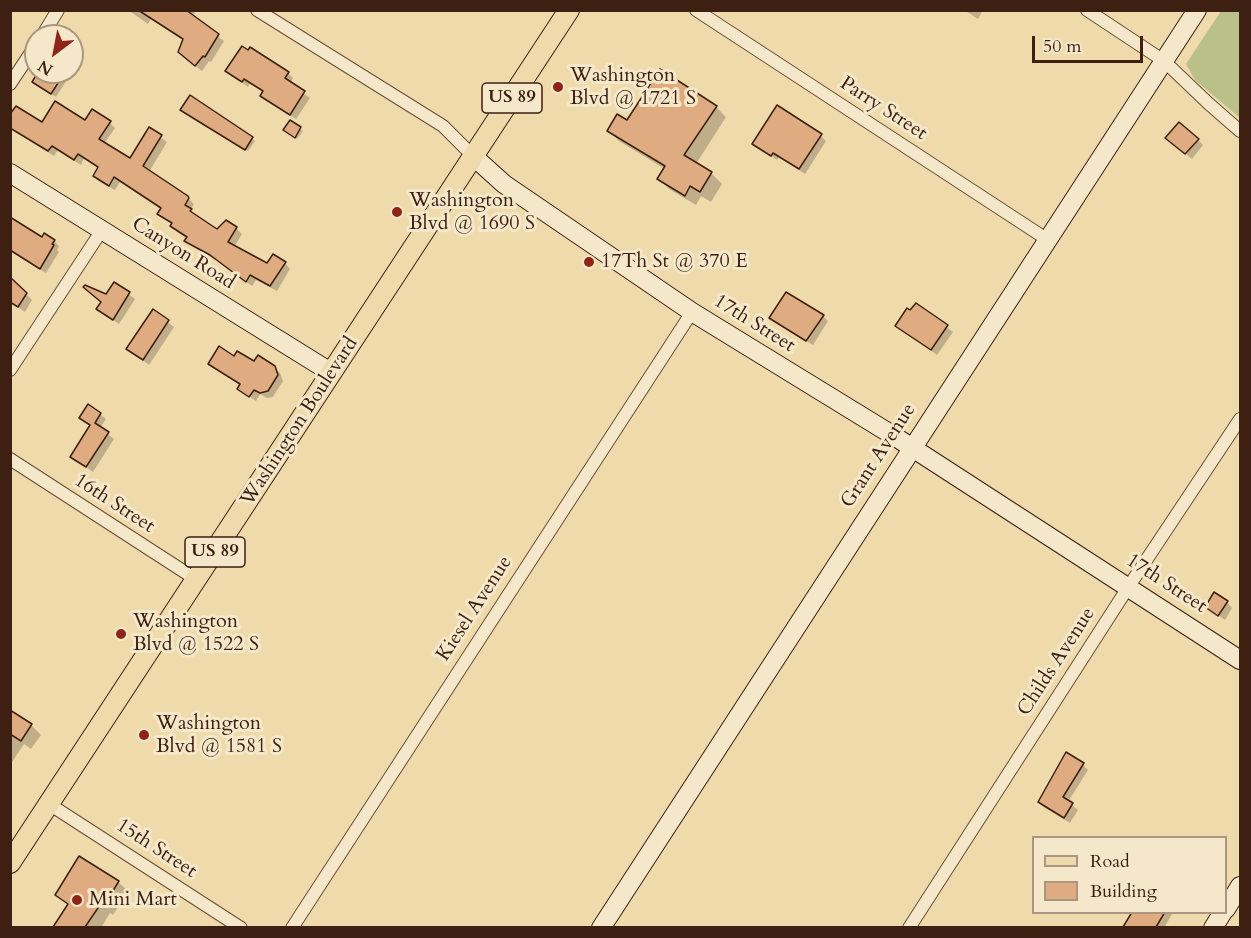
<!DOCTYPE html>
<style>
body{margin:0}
#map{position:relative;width:1251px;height:938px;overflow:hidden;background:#efdaac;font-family:Cardo,serif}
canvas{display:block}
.frame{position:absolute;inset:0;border:12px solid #3d2012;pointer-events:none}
.legend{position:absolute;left:1032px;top:836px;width:195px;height:78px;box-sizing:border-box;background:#f5e7c9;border:2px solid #ab9780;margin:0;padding:8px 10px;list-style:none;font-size:18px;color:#3d2012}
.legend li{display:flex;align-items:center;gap:12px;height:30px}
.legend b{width:30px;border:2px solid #ab9780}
.north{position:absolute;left:24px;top:24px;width:60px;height:60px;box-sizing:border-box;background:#f5e7c9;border:2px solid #ab9780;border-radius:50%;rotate:212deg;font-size:16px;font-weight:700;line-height:24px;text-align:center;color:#3d2012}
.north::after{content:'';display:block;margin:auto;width:21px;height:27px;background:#8f2418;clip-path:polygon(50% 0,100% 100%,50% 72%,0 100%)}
.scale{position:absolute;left:1032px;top:36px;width:111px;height:27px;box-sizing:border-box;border:3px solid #3d2012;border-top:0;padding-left:8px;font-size:18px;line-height:21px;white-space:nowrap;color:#3d2012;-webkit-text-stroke:4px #f5e7c9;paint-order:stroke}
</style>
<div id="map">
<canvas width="1251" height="938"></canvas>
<div class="frame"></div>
<ul class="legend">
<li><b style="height:8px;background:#efdaac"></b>Road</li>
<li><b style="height:16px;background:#dfac81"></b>Building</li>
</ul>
<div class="north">N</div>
<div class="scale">50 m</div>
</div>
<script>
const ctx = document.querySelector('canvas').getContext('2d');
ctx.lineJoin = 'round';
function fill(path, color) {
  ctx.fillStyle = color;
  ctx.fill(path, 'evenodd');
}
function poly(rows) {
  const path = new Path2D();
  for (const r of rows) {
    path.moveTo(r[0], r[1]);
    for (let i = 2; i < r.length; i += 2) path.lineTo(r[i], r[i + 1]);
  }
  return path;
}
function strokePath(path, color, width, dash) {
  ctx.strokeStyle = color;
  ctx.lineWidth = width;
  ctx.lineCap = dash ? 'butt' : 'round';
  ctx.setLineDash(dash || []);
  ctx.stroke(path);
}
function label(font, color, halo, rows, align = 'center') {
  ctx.font = font + ' Cardo,serif';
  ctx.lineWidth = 6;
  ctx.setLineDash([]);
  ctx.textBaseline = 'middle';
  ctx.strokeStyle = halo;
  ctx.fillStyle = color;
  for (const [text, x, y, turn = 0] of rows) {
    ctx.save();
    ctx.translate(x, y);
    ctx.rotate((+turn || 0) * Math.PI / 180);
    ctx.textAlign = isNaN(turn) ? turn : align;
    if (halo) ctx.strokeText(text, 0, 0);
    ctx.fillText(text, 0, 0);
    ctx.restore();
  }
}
const green = poly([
 [1221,11,1240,11,1240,118,1195,80,1186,64]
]);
const shadow = poly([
 [128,10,193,10,195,13,192,17,224,41,211,62,209,61,202,71,185,58,184,41,151,19,148,24],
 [964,10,983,10,978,19],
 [227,71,288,73,293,78,290,84,310,98,296,119,268,101,262,95,264,92,250,83,248,87],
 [40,72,72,72,56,97,38,86],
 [190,98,252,139,255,141,248,151,184,113],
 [716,107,726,117,696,164,711,173,722,184,711,202,701,196,696,205,669,189,659,179,665,169,619,141,609,131,627,122],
 [290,122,303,131,297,139,287,132],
 [110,123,115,128,104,144,130,160,149,129,167,142,149,172,187,197,194,204,190,210,217,231,226,222,236,228,242,234,234,247,267,265,285,263,290,269,277,291,256,280,252,286,217,261,192,246,186,241,188,239,177,232,172,226,173,225,159,214,162,210,120,182,115,190,100,182,95,176,99,168,84,158,81,165,58,150,54,156,10,128,42,124],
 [821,136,826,141,805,174,779,157,777,160,754,144],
 [1198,140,1203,145,1192,159,1173,143],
 [10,219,42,239,54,241,59,246,57,250,59,252,46,273,10,251],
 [14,282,32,300,25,312,10,302],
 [114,284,135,299,119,324,98,309],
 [916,305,953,332,937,355,897,326],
 [153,311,174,327,149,365,128,349],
 [823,316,828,321,813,345,777,323,771,317],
 [235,358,274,367,280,373,283,381,273,397,267,398,260,394,256,401,239,389,241,385,210,364],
 [100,414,106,419,100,428,114,439,93,472,72,457,91,426,81,418],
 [1227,602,1232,608,1225,620,1207,607],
 [10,712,31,725,41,735,31,749,24,744,10,765],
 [1083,765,1088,770,1068,802,1078,810,1070,823,1045,808,1039,802],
 [118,882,128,891,113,915,110,913,101,928,55,928,69,906,57,895],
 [1135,912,1173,912,1164,928,1131,928,1127,924]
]);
const building = poly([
 [138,10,186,10,219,34,205,57,203,56,195,66,178,52,183,39,138,10],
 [242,46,248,50,250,47,289,72,285,78,305,91,290,115,260,96,263,91,244,79,242,82,225,71,242,46],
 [660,69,717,106,684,155,712,172,700,192,690,186,685,196,657,179,665,166,607,131,617,114,627,120,660,69],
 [38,72,65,72,51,94,32,82,38,72],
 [190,95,253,137,245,150,180,110,190,95],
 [55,101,85,120,92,109,111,121,99,139,130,158,149,127,162,135,143,166,188,196,189,198,185,205,192,209,190,211,217,229,226,220,237,227,228,242,267,263,273,254,286,262,270,286,250,275,246,282,210,255,184,241,187,237,170,226,172,223,157,214,161,208,114,177,109,186,93,176,98,167,78,154,74,160,52,146,48,151,10,128,10,114,16,106,42,122,55,101],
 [777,105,822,134,799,169,773,153,771,156,752,144,777,105],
 [290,120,301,127,295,138,283,130,290,120],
 [1179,122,1199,139,1185,154,1165,138,1179,122],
 [10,217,42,237,44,233,55,240,52,244,54,245,40,269,10,250,10,217],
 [10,277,27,293,18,307,10,302,10,277],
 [114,282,130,292,113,320,96,309,101,302,83,287,85,285,106,294,114,282],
 [786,292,824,315,806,341,769,318,786,292],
 [916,303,948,325,931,350,895,326,907,308,910,310,916,303],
 [153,309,169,320,143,360,126,349,153,309],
 [219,346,234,356,237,351,254,361,258,355,275,366,278,375,268,391,260,393,254,390,249,397,237,389,240,384,208,364,219,346],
 [88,404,101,413,95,423,109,432,86,467,70,457,90,425,79,418,88,404],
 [1214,592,1228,601,1218,616,1205,607,1214,592],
 [10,710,32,724,21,741,10,734,10,710],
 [1066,752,1084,763,1063,797,1073,803,1064,818,1038,802,1066,752],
 [79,856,119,881,103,907,100,905,85,927,53,927,68,904,55,895,79,856],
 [1132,912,1165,912,1156,927,1123,927,1132,912]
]);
const street = poly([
 [257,10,443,126,473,156],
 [696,10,1048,240],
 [1087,10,1164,61,1208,103,1240,131],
 [42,36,58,10],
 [10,84,36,45],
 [10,370,102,230],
 [10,459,197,580],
 [49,804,241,928],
 [292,928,692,312],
 [909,928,1129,586,1240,419]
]);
const secondary = poly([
 [473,156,504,184,692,312,894,436,1240,660],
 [10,173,332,373],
 [1226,909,1240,886],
 [601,928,1197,10],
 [1213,928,1223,912]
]);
const primary = poly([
 [10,863,569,10]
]);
const markers = [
 [558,87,6,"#8f2418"],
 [397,212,6,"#8f2418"],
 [589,262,6,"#8f2418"],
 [121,634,6,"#8f2418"],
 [144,735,6,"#8f2418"],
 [77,900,6,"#8f2418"]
];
const shields = [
 [512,98,60],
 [215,552,60]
];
const shieldNames = [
 ["US 89",512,98],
 ["US 89",215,552]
];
const poiNames = [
 ["Washington",570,76],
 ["Blvd @ 1721 S",570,99],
 ["Washington",409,201],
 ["Blvd @ 1690 S",409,224],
 ["17Th St @ 370 E",601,262],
 ["Washington",133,622],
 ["Blvd @ 1522 S",133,645],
 ["Washington",156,724],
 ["Blvd @ 1581 S",156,747],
 ["Mini Mart",89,900]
];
const streetNames = [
 ["Parry Street",883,109,33],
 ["Canyon Road",183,254,32],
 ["17th Street",754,324,32],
 ["Washington Boulevard",300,422,-57],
 ["Grant Avenue",879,456,-57],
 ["16th Street",114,504,33],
 ["17th Street",1166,584,33],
 ["Kiesel Avenue",475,609,-57],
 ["Childs Avenue",1057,662,-57],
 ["15th Street",156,849,33]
];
fill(green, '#b9c08a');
fill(shadow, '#0003');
fill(building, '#dfac81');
strokePath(building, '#3d2012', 1.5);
strokePath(street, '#6a4e38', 14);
strokePath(secondary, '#3d2012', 20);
strokePath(primary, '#3d2012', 22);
strokePath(street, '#f5e7c9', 12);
strokePath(secondary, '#f5e7c9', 18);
strokePath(primary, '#efdaac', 20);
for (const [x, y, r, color] of markers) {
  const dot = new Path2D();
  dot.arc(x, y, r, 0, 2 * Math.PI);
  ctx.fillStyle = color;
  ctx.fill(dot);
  strokePath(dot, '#f5e7c9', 2);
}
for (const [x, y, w] of shields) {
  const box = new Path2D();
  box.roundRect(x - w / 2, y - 15, w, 30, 4.5);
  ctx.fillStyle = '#f5e7c9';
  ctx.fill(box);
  strokePath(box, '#3d2012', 1.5);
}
label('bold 18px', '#3d2012', null, shieldNames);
label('20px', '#3d2012', '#f5e7c9', poiNames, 'left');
label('20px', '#3d2012', '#f5e7c9', streetNames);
</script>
